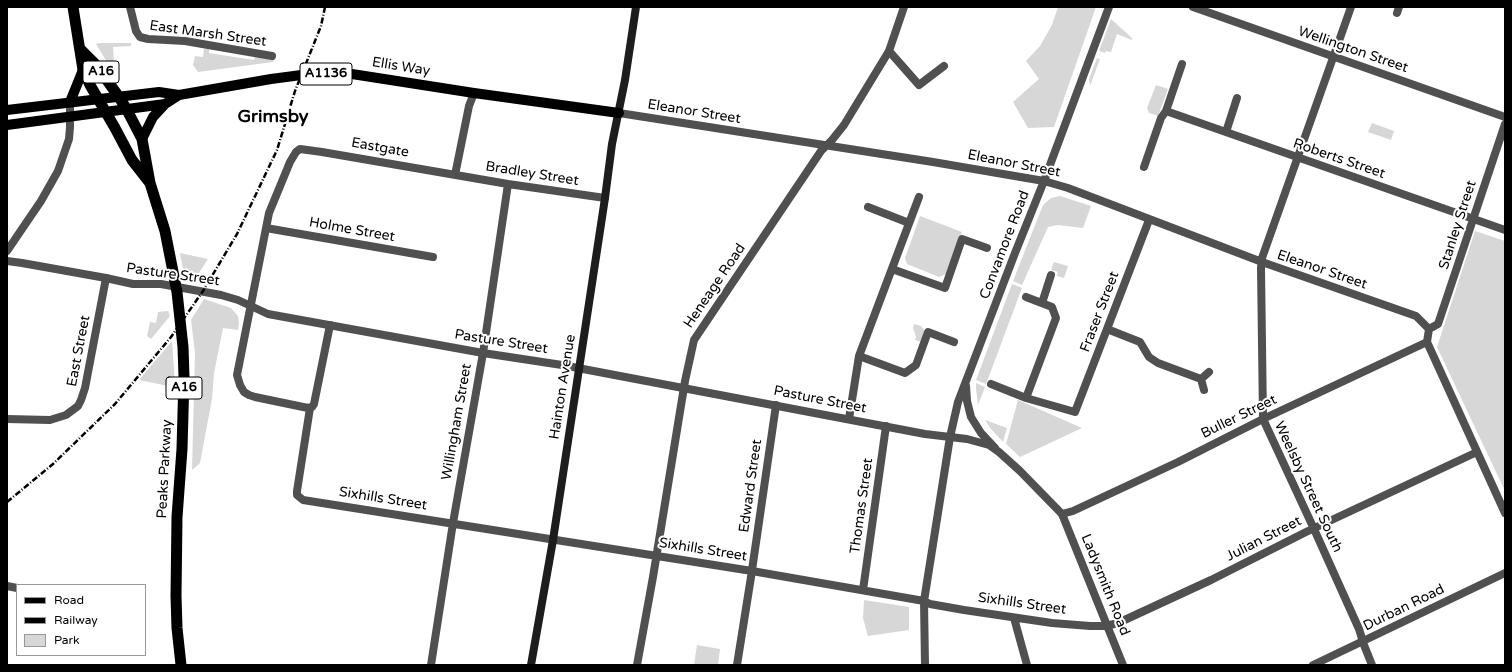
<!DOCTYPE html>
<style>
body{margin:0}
#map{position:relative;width:1512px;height:672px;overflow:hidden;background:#fff;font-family:"Varela Round",sans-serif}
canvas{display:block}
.frame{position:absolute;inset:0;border:8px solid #000;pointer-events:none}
.legend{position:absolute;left:16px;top:584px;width:130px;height:72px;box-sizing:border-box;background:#fff;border:1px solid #999;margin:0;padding:5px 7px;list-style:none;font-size:12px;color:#000}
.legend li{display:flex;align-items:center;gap:8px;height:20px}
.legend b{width:20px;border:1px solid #999}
</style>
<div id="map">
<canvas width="1512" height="672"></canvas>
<div class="frame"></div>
<ul class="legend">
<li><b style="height:5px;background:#000"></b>Road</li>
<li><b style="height:5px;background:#000"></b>Railway</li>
<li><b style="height:11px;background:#d7d7d7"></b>Park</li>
</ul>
</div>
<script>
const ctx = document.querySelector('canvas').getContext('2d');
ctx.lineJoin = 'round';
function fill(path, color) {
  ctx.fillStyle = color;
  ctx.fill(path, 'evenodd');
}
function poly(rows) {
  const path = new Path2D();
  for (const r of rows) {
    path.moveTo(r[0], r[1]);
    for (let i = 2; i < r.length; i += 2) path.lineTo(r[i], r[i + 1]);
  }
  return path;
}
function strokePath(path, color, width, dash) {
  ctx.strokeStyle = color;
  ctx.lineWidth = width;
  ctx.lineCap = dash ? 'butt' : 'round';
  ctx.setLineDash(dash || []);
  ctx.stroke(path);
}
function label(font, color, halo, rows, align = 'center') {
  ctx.font = font + ' "Varela Round",sans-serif';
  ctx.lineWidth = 4;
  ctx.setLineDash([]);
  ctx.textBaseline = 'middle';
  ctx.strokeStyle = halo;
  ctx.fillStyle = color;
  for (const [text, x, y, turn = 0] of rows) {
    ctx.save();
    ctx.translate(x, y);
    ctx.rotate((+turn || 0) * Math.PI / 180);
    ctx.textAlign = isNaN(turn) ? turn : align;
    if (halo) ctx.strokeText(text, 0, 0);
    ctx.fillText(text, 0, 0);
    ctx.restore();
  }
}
const green = poly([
 [1058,7,1096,7,1054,127,1028,128,1013,102,1039,79,1026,61,1040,46,1052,25],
 [1111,19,1132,38,1132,40,1117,34,1111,52,1106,51,1105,53,1099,51],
 [99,43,131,43,131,46,113,47,114,63,115,66,111,69,96,44],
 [204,49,209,49,209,53,254,60,255,57,274,60,273,62,198,72,193,65,195,56,203,57],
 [1097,58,1100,59,1090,86,1089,79],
 [1156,85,1168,89,1158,116,1149,113,1147,108],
 [1372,123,1394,131,1391,140,1368,132],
 [1060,196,1091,206,1083,228,1058,225,1048,227,1022,285,1013,281,1043,205,1051,198],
 [920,216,962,232,946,274,939,277,907,264,905,258],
 [1475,231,1505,241,1505,491,1437,347],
 [180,253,208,259,195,279,187,278,184,275],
 [1054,262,1068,266,1064,278,1057,276,1058,272,1051,270],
 [1012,284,1022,288,986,384,976,380],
 [204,299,231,308,238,316,239,323,238,330,223,328,214,373,212,399,200,463,192,470,195,353,191,320],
 [168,311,170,316,151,339,147,336,150,322,156,323,158,312],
 [914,324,921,326,924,330,925,334,922,342,915,340,916,337,913,328],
 [172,341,175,384,173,387,139,380],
 [976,383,985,387,978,405,976,389],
 [1018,400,1082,428,1020,457,1006,444],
 [985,420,1007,428,1003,442,991,429],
 [864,600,909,607,909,630,868,636,863,618],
 [697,645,720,649,718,665,694,665]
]);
const minor = poly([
 [130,7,136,31,140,37,148,39,185,41,272,56],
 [1351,7,1262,258,1261,268,1263,419,1314,529,1359,629,1364,645,1372,665],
 [1397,13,1399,7],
 [889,51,919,85,944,66],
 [1166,111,1505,230],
 [619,113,933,162,1044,181,1068,188,1262,262,1416,316,1429,329],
 [1226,132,1237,98],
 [1144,167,1161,118,1166,111,1182,64],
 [455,175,469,106,474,93],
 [868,207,909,223],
 [266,228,433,257],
 [7,251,41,201,58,171,69,139,70,127,70,102],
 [7,261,22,263,106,278],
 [892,269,945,288,962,239,987,248],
 [1026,297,1052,307,1056,318,1026,398],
 [1042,303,1051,275],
 [330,325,314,404,312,407,308,408,255,397,249,395,244,392,240,385,237,375,269,213,290,162,296,152,300,149,322,152,508,184,605,198],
 [1107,329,1140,342,1149,357,1158,363,1201,379],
 [1429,329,1438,324,1505,124],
 [1429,329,1427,342,1505,513],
 [859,356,905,373,916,365,928,332,954,342],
 [991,384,1026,398,1075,412,1149,220],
 [966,386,967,401,971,417,981,433,995,448],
 [1204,390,1201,379,1209,372],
 [310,408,297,491,297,495,303,500,752,571,924,601,930,604,964,610,1052,623,1090,626,1106,626,1118,623,1211,580,1306,532,1477,452],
 [849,419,859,356,919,197],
 [1062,514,1073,511,1178,462,1263,419,1427,342],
 [7,586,17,588],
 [863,590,886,426],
 [1014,618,1027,665],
 [431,665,453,523,483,353,508,184],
 [637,665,653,577,685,381,694,340,821,151,832,140,844,125,889,51,904,7],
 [737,665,751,577,776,405],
 [925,665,924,601,950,437,958,402,1015,253,1044,181,1109,7]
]);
const tertiary = poly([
 [1193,7,1505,117],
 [7,419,50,420,66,415,78,406,81,400,85,388,106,278,133,284,161,284,221,295,238,300,268,314,483,353,562,365,925,434,967,439,989,445,999,452,1020,471,1062,514,1123,665],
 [1313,665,1505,573]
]);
const secondary = poly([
 [531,665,553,540,605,198,612,144,625,80,636,7]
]);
const primary = poly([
 [70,102,83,70],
 [7,110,159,92,179,95,271,79,309,74,352,74,474,93,619,113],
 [7,125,165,104,179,95],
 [142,139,153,117,165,104]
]);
const trunk = poly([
 [73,7,83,70,90,85,115,128,132,160,150,183],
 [80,49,96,65,119,97,127,110,142,139,150,183,165,231,177,292,183,347,184,377,182,449,177,517,176,596,177,628,181,665]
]);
const rail = poly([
 [7,502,53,464,115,404,171,337,203,291,237,234,277,150,295,91,321,26,325,7]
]);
const shields = [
 [101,72,36],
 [326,74,52],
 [184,388,36]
];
const shieldNames = [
 ["A16",101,72],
 ["A1136",326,74],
 ["A16",184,388]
];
const streetNames = [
 ["East Marsh Street",208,34,8],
 ["Wellington Street",1353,50,19],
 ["Ellis Way",401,67,9],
 ["Eleanor Street",694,112,9],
 ["Eastgate",380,148,10],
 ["Roberts Street",1339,159,19],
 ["Eleanor Street",1014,164,11],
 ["Bradley Street",532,174,9],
 ["Stanley Street",1458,225,-72],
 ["Holme Street",352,230,10],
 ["Convamore Road",1005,245,-69],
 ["Eleanor Street",1322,270,19],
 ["Pasture Street",173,275,8],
 ["Heneage Road",715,286,-56],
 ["Fraser Street",1100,312,-69],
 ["Pasture Street",501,342,9],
 ["East Street",79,351,-79],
 ["Hainton Avenue",563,387,-81],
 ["Pasture Street",820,400,11],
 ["Buller Street",1239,417,-26],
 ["Willingham Street",457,422,-80],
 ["Peaks Parkway",165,469,-87],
 ["Edward Street",751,486,-82],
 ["Weelsby Street South",1308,487,65],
 ["Sixhills Street",383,499,9],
 ["Thomas Street",862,506,-82],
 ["Julian Street",1264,539,-27],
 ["Sixhills Street",703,550,9],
 ["Ladysmith Road",1105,585,68],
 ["Sixhills Street",1022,604,8],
 ["Durban Road",1404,608,-26]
];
const districtNames = [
 ["Grimsby",273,117]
];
fill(green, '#d7d7d7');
strokePath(minor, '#505050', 8);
strokePath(tertiary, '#505050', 8);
strokePath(secondary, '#1d1d1d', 8);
strokePath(primary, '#000', 10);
strokePath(trunk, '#000', 11);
strokePath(rail, '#000', 2.5, [6, 2, 1, 2]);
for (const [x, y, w] of shields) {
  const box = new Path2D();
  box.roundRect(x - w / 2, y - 11, w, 22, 3);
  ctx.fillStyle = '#fff';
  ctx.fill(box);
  strokePath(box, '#000', 1);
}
label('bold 13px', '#000', null, shieldNames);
label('14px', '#000', '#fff', streetNames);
label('bold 18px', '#000', '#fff', districtNames);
</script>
